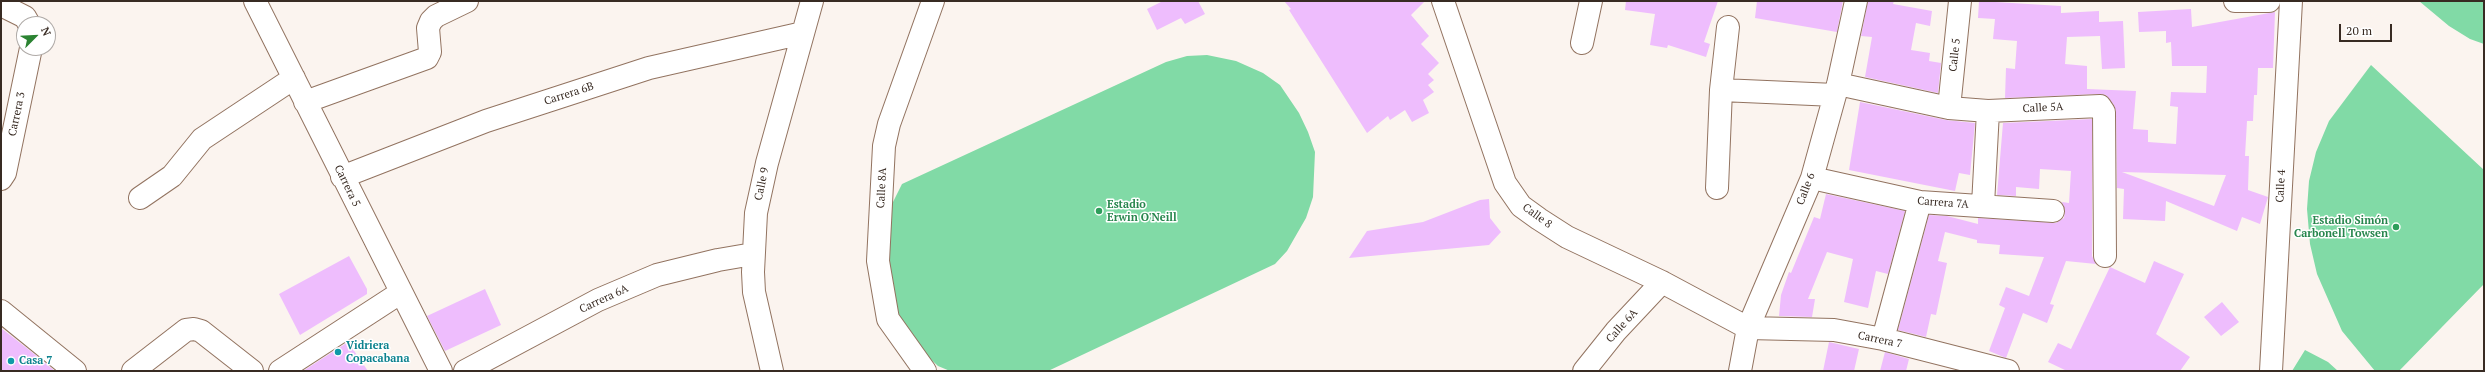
<!DOCTYPE html>
<meta charset="utf-8">
<style>
body{margin:0}
#map{position:relative;width:2485px;height:372px;overflow:hidden;background:#fbf4ef;font-family:"PT Serif",serif}
canvas{display:block}
.frame{position:absolute;inset:0;border:2px solid #382b23;pointer-events:none}
.north{position:absolute;left:16px;top:16px;width:40px;height:40px;box-sizing:border-box;background:#fff;border:1px solid #afaaa7;border-radius:50%;rotate:66deg;font-size:11px;font-weight:700;line-height:16px;text-align:center;color:#382b23}
.north::after{content:'';display:block;margin:auto;width:14px;height:18px;background:#2b8332;clip-path:polygon(50% 0,100% 100%,50% 72%,0 100%)}
.scale{position:absolute;left:2339px;top:24px;width:53px;height:18px;box-sizing:border-box;border:2px solid #382b23;border-top:0;padding-left:5px;font-size:12px;line-height:14px;white-space:nowrap;color:#382b23;-webkit-text-stroke:3px #fff;paint-order:stroke}
</style>
<div id="map">
<canvas width="2485" height="372"></canvas>
<div class="frame"></div>
<div class="north">N</div>
<div class="scale">20 m</div>
</div>
<script>
const ctx = document.querySelector('canvas').getContext('2d');
ctx.lineJoin = 'round';
function fill(path, color) {
  ctx.fillStyle = color;
  ctx.fill(path, 'evenodd');
}
function poly(rows) {
  const path = new Path2D();
  for (const r of rows) {
    path.moveTo(r[0], r[1]);
    for (let i = 2; i < r.length; i += 2) path.lineTo(r[i], r[i + 1]);
  }
  return path;
}
function strokePath(path, color, width, dash) {
  ctx.strokeStyle = color;
  ctx.lineWidth = width;
  ctx.lineCap = dash ? 'butt' : 'round';
  ctx.setLineDash(dash || []);
  ctx.stroke(path);
}
function label(font, color, halo, rows, align = 'center') {
  ctx.font = font + ' "PT Serif",serif';
  ctx.lineWidth = 3;
  ctx.setLineDash([]);
  ctx.textBaseline = 'middle';
  ctx.strokeStyle = halo;
  ctx.fillStyle = color;
  for (const [text, x, y, turn = 0] of rows) {
    ctx.save();
    ctx.translate(x, y);
    ctx.rotate((+turn || 0) * Math.PI / 180);
    ctx.textAlign = isNaN(turn) ? turn : align;
    if (halo) ctx.strokeText(text, 0, 0);
    ctx.fillText(text, 0, 0);
    ctx.restore();
  }
}
const green = poly([
 [2419,1,2484,1,2484,44,2470,39,2449,26],
 [1207,55,1236,61,1263,73,1280,85,1299,113,1308,132,1315,152,1313,197,1306,218,1287,251,1275,264,1048,371,950,371,938,366,924,353,898,313,889,291,884,266,892,204,902,184,1166,62,1187,56],
 [2371,65,2484,170,2484,284,2399,371,2375,371,2342,331,2317,274,2310,244,2307,209,2309,181,2316,152,2329,121],
 [2305,350,2328,362,2338,371,2292,371]
]);
const building = poly([
 [1163,1,1198,1,1205,14,1185,24,1181,18,1157,30,1147,9],
 [1284,1,1425,1,1411,15,1429,36,1421,44,1439,63,1428,74,1434,80,1428,85,1434,92,1423,100,1429,113,1412,122,1405,110,1390,120,1388,116,1367,133,1289,10,1291,9],
 [1626,1,1718,1,1704,42,1710,44,1706,57,1668,45,1667,48,1650,45,1655,14,1625,10],
 [1757,1,1843,1,1837,32,1755,18],
 [1868,1,1894,1,1893,4,1932,11,1930,26,1916,23,1911,50,1930,53,1929,61,1941,63,1938,93,1865,77,1872,37,1861,36],
 [1979,1,2061,6,2061,13,2099,11,2099,22,2123,21,2125,68,2102,69,2100,36,2067,37,2065,64,2087,66,2087,89,2136,91,2133,129,2148,130,2148,142,2176,144,2178,107,2170,106,2171,92,2206,93,2207,66,2172,66,2171,42,2166,43,2166,31,2139,32,2138,12,2191,9,2192,27,2275,12,2273,68,2258,68,2257,95,2254,95,2253,121,2247,121,2245,156,2249,156,2248,190,2268,197,2260,224,2242,217,2237,231,2166,201,2165,221,2123,219,2124,189,2117,188,2116,112,2114,105,2106,95,2099,94,2005,98,2006,68,2015,69,2017,41,1993,39,1995,19,1978,18],
 [2122,172,2226,175,2214,206],
 [1860,102,1946,120,1975,123,1970,175,1959,173,1955,191,1849,170],
 [2092,119,2092,256,2096,264,2066,261,2050,304,2054,305,2047,323,2023,313,2006,358,1989,351,2005,308,1999,305,2006,287,2029,296,2044,257,1999,254,2000,245,1977,243,1977,240,1945,232,1938,261,1947,263,1936,315,1931,314,1926,337,1898,330,1929,215,1947,216,1978,224,1978,218,2056,223,2064,218,2065,211,2062,202,2069,203,2071,171,2040,169,2039,189,2016,187,2016,196,1997,195,2003,123],
 [1826,194,1905,211,1888,274,1876,271,1868,308,1844,302,1853,259,1827,252,1808,299,1815,299,1812,317,1779,316,1781,295,1789,272,1791,273,1814,217,1820,219],
 [1489,199,1490,218,1501,232,1489,245,1349,258,1367,231,1423,222,1480,200],
 [349,256,367,289,367,294,300,335,279,294],
 [2154,261,2184,274,2156,334,2190,357,2180,371,2067,371,2048,362,2058,343,2071,349,2110,267,2145,283],
 [485,289,501,325,445,351,427,316],
 [2222,302,2239,322,2221,336,2204,317],
 [1,328,33,353,55,371,1,371],
 [348,342,368,371,303,371],
 [1829,342,1859,349,1854,371,1823,371],
 [1885,352,1909,359,1906,371,1880,371]
]);
const minor = poly([
 [255,1,441,371],
 [1443,1,1505,183,1521,206,1539,219,1567,237,1662,282,1748,328,1834,330,1883,339,2008,371],
 [2235,1,2269,1],
 [1,5,25,17,29,24],
 [1582,43,1591,1],
 [1838,84,1949,108,1988,111,2100,106,2104,112,2105,256],
 [1721,90,1835,95],
 [305,102,427,58,430,52,428,28,431,21,436,16,467,1],
 [1949,108,1960,1],
 [342,177,486,121,649,68,803,33],
 [1812,178,1920,202,2053,211],
 [1,179,5,173,31,48],
 [1717,188,1721,90,1728,27],
 [140,198,172,176,202,139,294,78],
 [1983,205,1988,111],
 [1,311,75,371],
 [1883,339,1920,202],
 [133,371,186,330,194,329,201,331,252,371],
 [280,371,400,293],
 [465,371,598,300,657,275,718,260,753,254],
 [772,371,754,292,753,272,756,213,767,163,812,1],
 [925,371,888,319,878,261,884,146,889,124,933,1],
 [1584,371,1616,331,1662,282],
 [1740,371,1748,328,1812,178,1838,84,1856,1],
 [2271,371,2291,1]
]);
const markers = [
 [1099,211,4,"#2e9e5b"],
 [2396,227,4,"#2e9e5b"],
 [338,352,4,"#0f9aa8"],
 [11,361,4,"#0f9aa8"]
];
const streetNames = [
 ["Calle 5",1955,55,-84],
 ["Carrera 6B",569,94,-18],
 ["Calle 5A",2043,108,-3],
 ["Carrera 3",17,114,-78],
 ["Calle 9",762,184,-78],
 ["Carrera 5",347,186,64],
 ["Calle 4",2281,186,-87],
 ["Calle 8A",882,188,-87],
 ["Calle 6",1806,189,-69],
 ["Carrera 7A",1943,203,4],
 ["Calle 8",1537,216,36],
 ["Carrera 6A",604,299,-25],
 ["Calle 6A",1622,326,-48],
 ["Carrera 7",1880,340,12]
];
const leisureNames = [
 ["Estadio",1107,205],
 ["Erwin O'Neill",1107,218],
 ["Estadio Simón",2388,221,"right"],
 ["Carbonell Towsen",2388,234,"right"]
];
const cultureNames = [
 ["Vidriera",346,346],
 ["Copacabana",346,359],
 ["Casa 7",19,361]
];
fill(green, '#81daa6');
fill(building, '#eebdfd');
strokePath(minor, '#927360', 24);
strokePath(minor, '#fff', 22);
for (const [x, y, r, color] of markers) {
  const dot = new Path2D();
  dot.arc(x, y, r, 0, 2 * Math.PI);
  ctx.fillStyle = color;
  ctx.fill(dot);
  strokePath(dot, '#fff', 1.5);
}
label('11px', '#382b23', '#fff', streetNames);
label('bold 11px', '#27864d', '#fff', leisureNames, 'left');
label('bold 11px', '#0d838f', '#fff', cultureNames, 'left');
</script>
